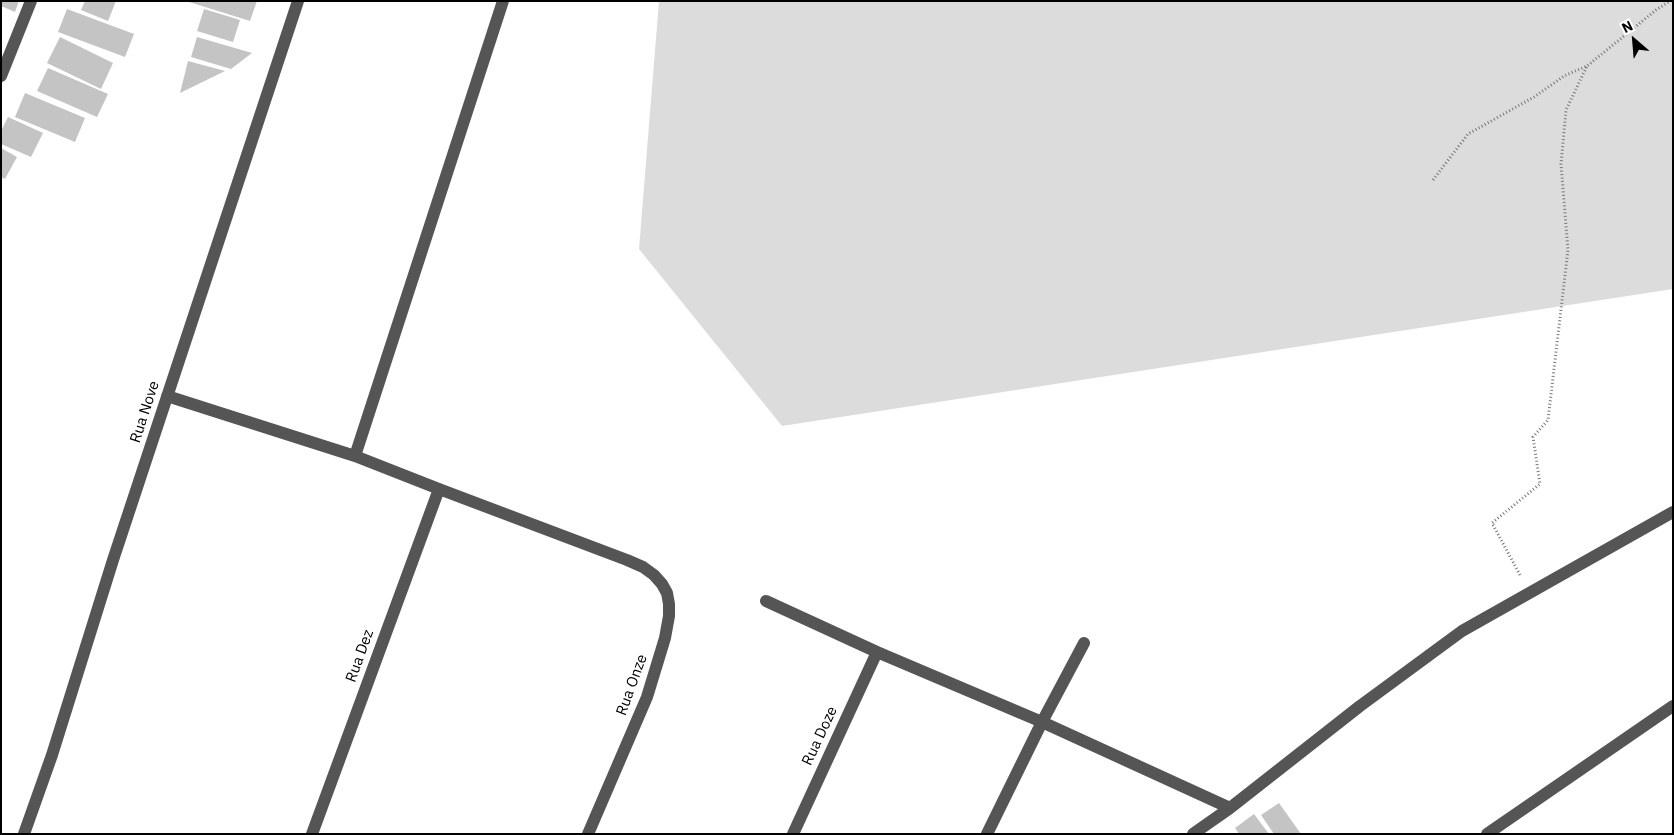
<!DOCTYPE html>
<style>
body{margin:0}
#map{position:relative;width:1674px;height:835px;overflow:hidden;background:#fff;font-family:"IBM Plex Sans",sans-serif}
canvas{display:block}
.frame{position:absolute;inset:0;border:2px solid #000;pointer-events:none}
.north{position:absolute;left:1609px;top:15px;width:50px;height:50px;-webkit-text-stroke:4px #fff;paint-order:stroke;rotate:333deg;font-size:14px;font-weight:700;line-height:20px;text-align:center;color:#000}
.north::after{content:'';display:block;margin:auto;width:18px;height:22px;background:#000;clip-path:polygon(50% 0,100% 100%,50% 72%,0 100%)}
</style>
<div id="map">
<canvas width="1674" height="835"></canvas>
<div class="frame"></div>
<div class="north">N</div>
</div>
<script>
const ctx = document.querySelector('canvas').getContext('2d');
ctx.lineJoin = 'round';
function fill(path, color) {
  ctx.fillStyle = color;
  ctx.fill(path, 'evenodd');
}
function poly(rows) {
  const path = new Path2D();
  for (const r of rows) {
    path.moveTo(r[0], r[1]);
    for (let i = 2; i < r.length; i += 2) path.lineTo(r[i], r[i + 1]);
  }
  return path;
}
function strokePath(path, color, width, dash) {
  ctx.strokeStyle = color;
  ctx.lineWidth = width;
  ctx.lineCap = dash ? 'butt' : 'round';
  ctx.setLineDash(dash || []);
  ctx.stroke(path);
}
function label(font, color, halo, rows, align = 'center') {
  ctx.font = font + ' "IBM Plex Sans",sans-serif';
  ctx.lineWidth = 4.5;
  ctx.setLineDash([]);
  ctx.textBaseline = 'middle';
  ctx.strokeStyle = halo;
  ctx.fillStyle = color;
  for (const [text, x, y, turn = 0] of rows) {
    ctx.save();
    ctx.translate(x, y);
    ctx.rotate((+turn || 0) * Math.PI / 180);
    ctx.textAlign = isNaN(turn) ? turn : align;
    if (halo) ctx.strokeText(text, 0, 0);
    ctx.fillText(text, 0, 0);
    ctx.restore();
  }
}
const green = poly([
 [659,1,1673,1,1673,289,782,426,639,249]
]);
const building = poly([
 [1,1,19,1,15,12,1,6],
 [85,1,116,1,108,21,81,10],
 [186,1,257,1,250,21],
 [67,9,134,34,125,57,58,32],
 [204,9,240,20,233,42,197,31],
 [60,37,113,63,101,89,47,63],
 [197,37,252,53,231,69,191,57],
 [188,61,225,71,180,93],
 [48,68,108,94,97,117,37,91],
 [25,93,85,118,75,142,15,117],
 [8,117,43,133,31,157,1,144,1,131],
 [1,148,17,157,5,179,1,177],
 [1279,803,1301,834,1274,834,1261,815],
 [1254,814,1269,834,1239,834,1235,828]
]);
const path = poly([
 [1433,180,1468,134,1534,97,1564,76,1587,66,1656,10,1670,1],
 [1520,575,1492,523,1540,484,1533,437,1548,420,1568,250,1561,164,1566,110,1587,66]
]);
const minor = poly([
 [1,76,31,1],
 [167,396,355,456,439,489,627,560,643,567,654,575,662,584,667,593,669,604,669,616,665,638,647,697,588,834],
 [355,456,503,1],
 [766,601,877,652,1042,722,1230,808],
 [24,834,52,755,113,560,298,1],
 [312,834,439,489],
 [793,834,877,652],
 [987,834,1042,722,1084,643],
 [1193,834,1230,808,1360,706,1462,631,1673,512],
 [1487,834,1673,706]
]);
const streetNames = [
 ["Rua Nove",145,412,-72],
 ["Rua Dez",360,656,-70],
 ["Rua Onze",632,685,-70],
 ["Rua Doze",820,736,-65]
];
fill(green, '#dcdcdc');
fill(building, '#c4c4c4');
strokePath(path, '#777', 3, [1, 2.5]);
strokePath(minor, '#555', 12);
label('15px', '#000', '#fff', streetNames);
</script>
